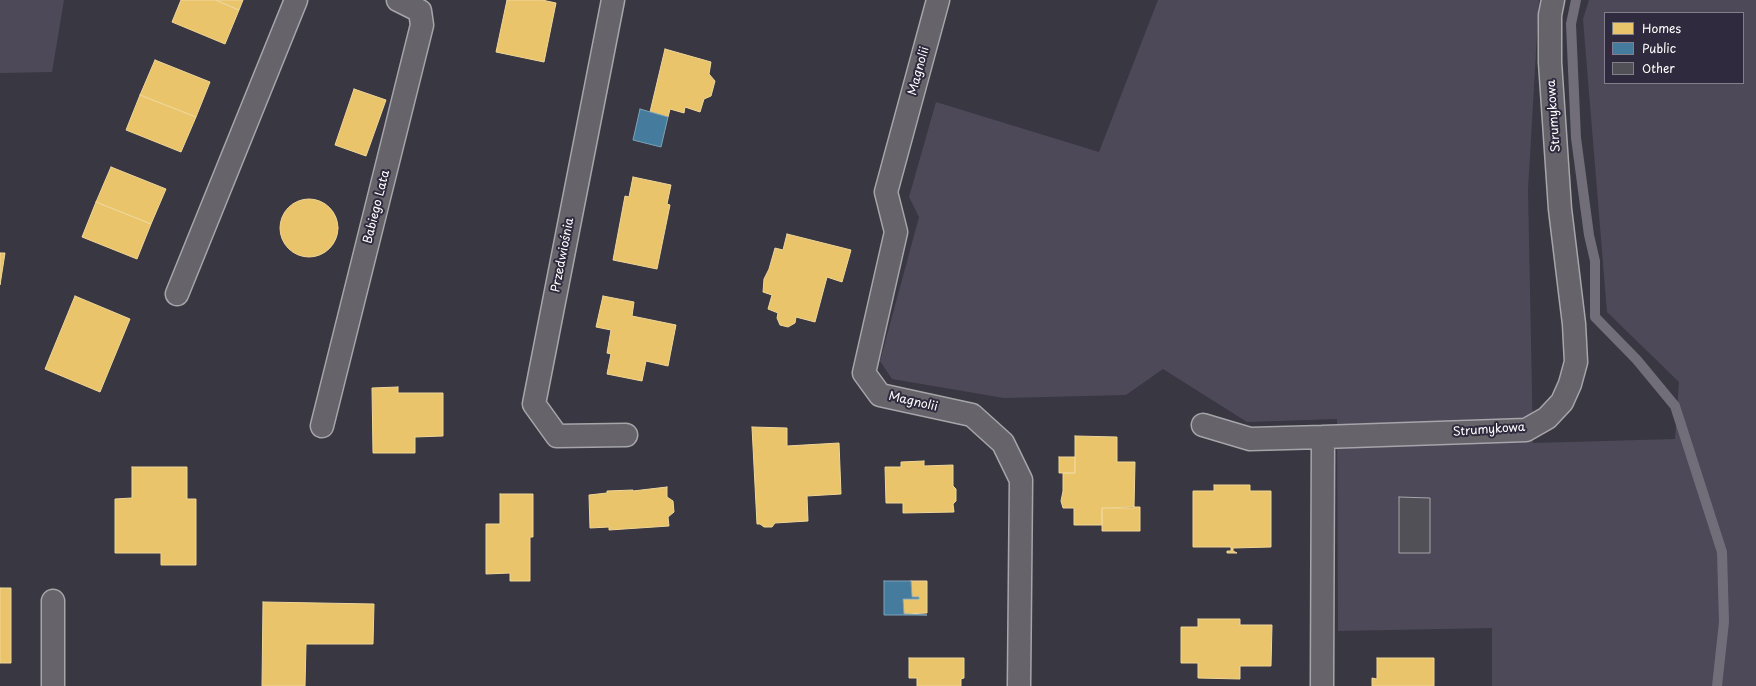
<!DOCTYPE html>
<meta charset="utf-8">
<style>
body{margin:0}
#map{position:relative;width:1756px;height:686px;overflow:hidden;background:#393741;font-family:"Playpen Sans",sans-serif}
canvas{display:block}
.legend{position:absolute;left:1604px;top:12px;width:140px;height:72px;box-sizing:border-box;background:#2f2a3d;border:1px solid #827f8b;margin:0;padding:5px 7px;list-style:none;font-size:12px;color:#fff}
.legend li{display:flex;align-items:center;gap:8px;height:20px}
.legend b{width:20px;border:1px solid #827f8b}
</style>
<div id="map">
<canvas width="1756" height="686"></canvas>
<ul class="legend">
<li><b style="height:11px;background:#e9c46a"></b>Homes</li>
<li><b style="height:11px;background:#457b9d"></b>Public</li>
<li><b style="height:11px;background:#515056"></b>Other</li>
</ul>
</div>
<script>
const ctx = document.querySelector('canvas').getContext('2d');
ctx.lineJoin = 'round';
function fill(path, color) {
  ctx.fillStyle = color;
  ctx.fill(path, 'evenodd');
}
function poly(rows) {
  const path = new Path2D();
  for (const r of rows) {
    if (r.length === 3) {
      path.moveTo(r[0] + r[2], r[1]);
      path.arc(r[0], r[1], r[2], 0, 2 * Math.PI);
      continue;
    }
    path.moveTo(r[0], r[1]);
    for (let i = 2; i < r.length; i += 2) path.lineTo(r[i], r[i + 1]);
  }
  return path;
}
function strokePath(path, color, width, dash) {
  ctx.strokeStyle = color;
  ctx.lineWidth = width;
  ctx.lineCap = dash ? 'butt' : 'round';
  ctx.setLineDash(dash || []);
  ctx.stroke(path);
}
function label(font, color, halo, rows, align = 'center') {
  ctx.font = font + ' "Playpen Sans",sans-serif';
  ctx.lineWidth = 4;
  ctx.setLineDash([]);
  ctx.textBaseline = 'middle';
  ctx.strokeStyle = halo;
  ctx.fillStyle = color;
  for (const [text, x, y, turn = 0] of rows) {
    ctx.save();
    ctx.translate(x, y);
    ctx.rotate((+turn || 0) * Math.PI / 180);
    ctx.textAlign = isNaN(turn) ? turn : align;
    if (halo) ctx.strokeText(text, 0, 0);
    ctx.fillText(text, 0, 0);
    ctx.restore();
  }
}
const green = poly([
 [0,0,64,0,52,72,0,73],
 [1158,0,1539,0,1528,190,1533,443,1675,439,1679,382,1607,312,1583,19,1589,0,1756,0,1756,686,1492,686,1492,628,1338,631,1337,419,1247,422,1163,369,1126,395,1004,398,892,379,880,361,919,217,909,197,936,102,1099,152],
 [1605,13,1743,13,1743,83,1605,83]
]);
const homes = poly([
 [181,0,215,0,239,10,225,44,172,22,181,0],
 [216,0,243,0,239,10,216,0],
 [507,0,542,0,556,3,544,62,496,52,507,0],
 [665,49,711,62,709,74,715,81,711,96,704,99,700,112,685,107,684,113,670,109,668,117,650,112,665,49],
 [155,60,210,82,196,117,140,95,155,60],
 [354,89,386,100,366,156,335,145,354,89],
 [140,95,196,117,181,152,126,130,140,95],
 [111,167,166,189,151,224,96,202,111,167],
 [633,177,671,185,667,204,670,205,657,269,613,260,625,196,629,197,633,177],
 [309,228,29],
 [96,202,151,224,137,259,82,237,96,202],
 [787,234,851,250,842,282,827,277,815,322,796,317,795,323,788,327,780,325,777,318,778,313,768,309,772,295,763,292,764,279,769,269,775,248,783,250,787,234],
 [0,253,5,253,0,285,0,253],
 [75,296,130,319,100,392,45,369,75,296],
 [603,296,634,302,632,316,676,325,668,366,646,361,642,381,607,374,611,354,607,353,611,330,596,327,603,296],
 [398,387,398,393,443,393,443,436,415,437,415,453,373,453,372,388,398,387],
 [752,427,787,428,787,446,839,443,841,494,807,496,808,521,775,523,772,527,764,527,760,524,757,524,752,427],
 [1075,436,1117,437,1117,462,1135,462,1134,508,1102,508,1102,525,1074,525,1074,508,1063,508,1061,501,1063,491,1063,473,1075,473,1075,436],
 [1059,457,1075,457,1075,473,1059,473,1059,457],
 [924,461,924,466,953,465,953,486,956,489,956,501,953,504,954,512,903,513,903,503,886,503,885,467,901,467,901,462,924,461],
 [132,467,187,467,187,499,196,499,196,565,161,565,161,553,115,553,115,499,132,498,132,467],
 [1214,485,1250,485,1250,491,1271,491,1271,547,1233,548,1233,551,1237,553,1227,553,1227,551,1231,551,1231,547,1193,547,1193,491,1214,491,1214,485],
 [667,487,667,497,673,501,674,512,668,517,669,526,609,530,609,527,590,528,589,495,607,493,607,491,633,490,633,491,667,487],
 [500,494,533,494,533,537,530,537,530,581,510,581,510,573,486,574,486,524,500,524,500,494],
 [1134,507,1140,507,1140,531,1102,531,1102,508,1134,507],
 [911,581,927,581,927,613,904,614,903,599,919,599,919,597,912,597,911,581],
 [0,588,11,588,11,663,0,663,0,588],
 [263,602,374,604,373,644,306,644,305,686,262,686,263,602],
 [1198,619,1240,619,1240,625,1272,625,1271,666,1240,666,1240,679,1198,678,1198,663,1181,663,1181,627,1198,627,1198,619],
 [909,658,964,658,964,678,961,679,961,686,917,686,917,678,909,678,909,658],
 [1377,658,1434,658,1434,686,1372,686,1372,678,1377,679,1377,658]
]);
const public = poly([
 [640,109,668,117,661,147,633,140,640,109],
 [884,581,911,581,912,597,919,597,919,599,903,599,904,614,927,615,884,615,884,581]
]);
const stream = poly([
 [1576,0,1571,24,1576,138,1589,235,1595,261,1595,317,1637,360,1675,406,1722,552,1724,622,1717,686]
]);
const building = poly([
 [1399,497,1430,498,1430,553,1399,553,1399,497]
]);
const minor = poly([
 [613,0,534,404,557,436,626,435],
 [938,0,886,192,896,232,864,373,880,395,972,415,1003,443,1021,480,1019,686],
 [177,294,296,0],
 [1203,425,1250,439,1323,437],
 [322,426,422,25,420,11,398,0],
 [53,601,53,686],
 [1322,686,1323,437,1526,430,1547,418,1562,402,1570,384,1576,362,1574,324,1560,209,1550,62,1550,15,1553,0]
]);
const streetNames = [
 ["Magnolii",919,71,-75],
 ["Strumykowa",1554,116,-94],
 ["Babiego Lata",377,207,-76],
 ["Przedwiośnia",563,255,-79],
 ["Magnolii",913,402,13],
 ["Strumykowa",1489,430,-4]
];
fill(green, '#4e4958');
fill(homes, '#e9c46a');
strokePath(homes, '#f0d697', 1);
fill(public, '#457b9d');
strokePath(public, '#7da3ba', 1);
strokePath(stream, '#716e79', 10);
fill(building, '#515056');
strokePath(building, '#a6a5aa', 1);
strokePath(minor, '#a6a5aa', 25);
strokePath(minor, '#66646a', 22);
label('12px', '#fff', '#2f2a3d', streetNames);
</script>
